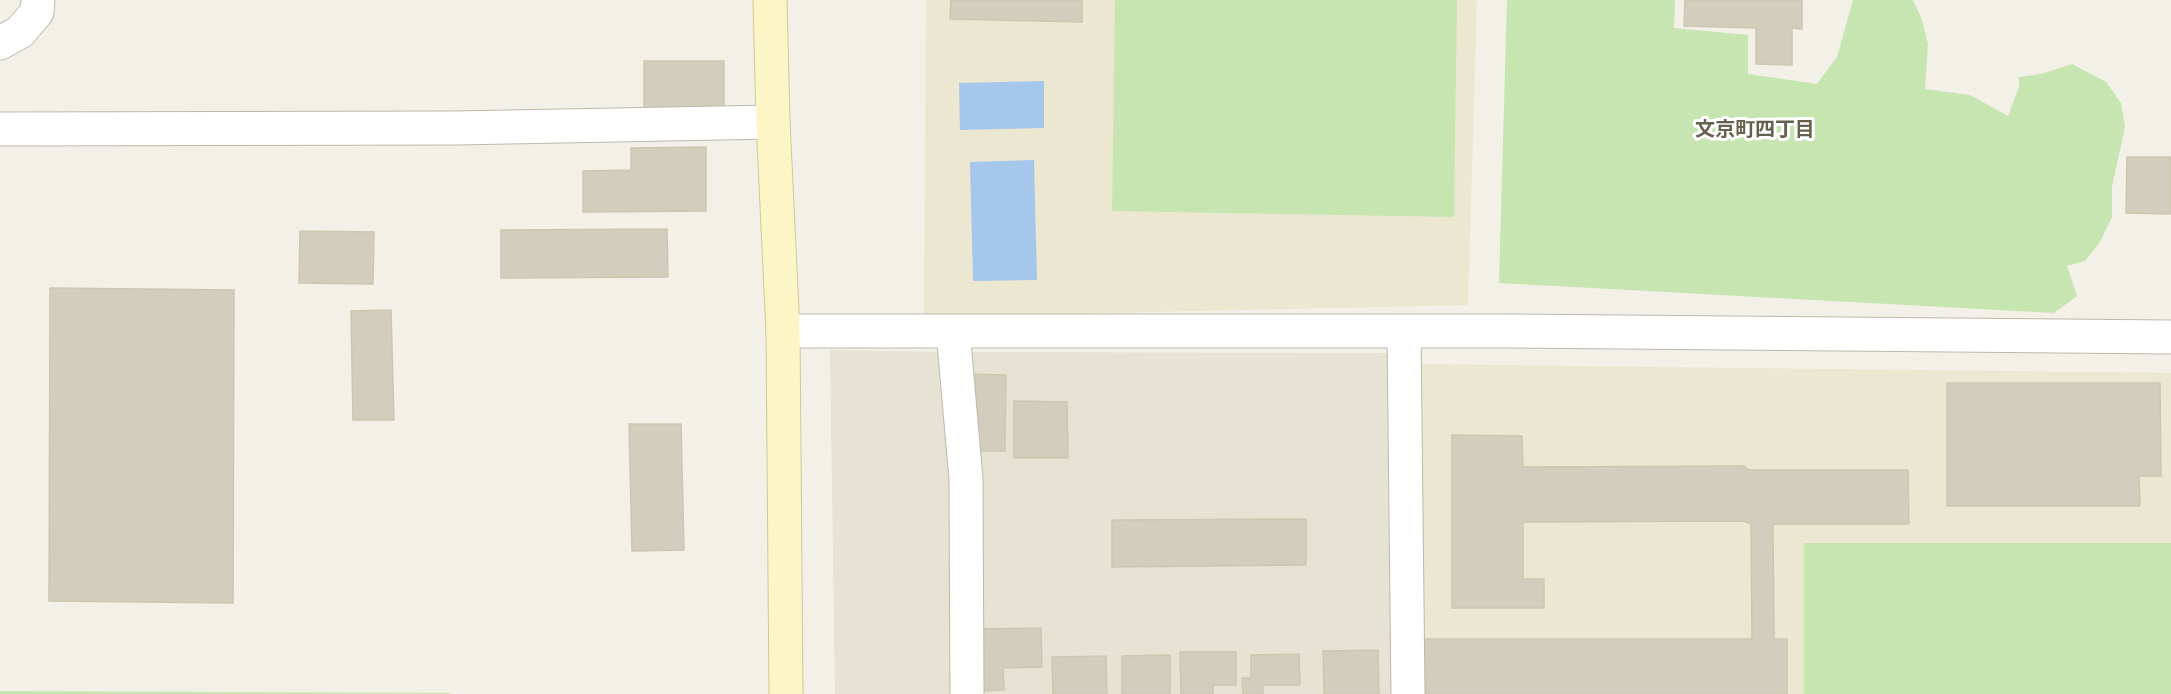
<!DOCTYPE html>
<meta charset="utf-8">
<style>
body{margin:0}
canvas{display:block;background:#f2f0e7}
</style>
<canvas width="2171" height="694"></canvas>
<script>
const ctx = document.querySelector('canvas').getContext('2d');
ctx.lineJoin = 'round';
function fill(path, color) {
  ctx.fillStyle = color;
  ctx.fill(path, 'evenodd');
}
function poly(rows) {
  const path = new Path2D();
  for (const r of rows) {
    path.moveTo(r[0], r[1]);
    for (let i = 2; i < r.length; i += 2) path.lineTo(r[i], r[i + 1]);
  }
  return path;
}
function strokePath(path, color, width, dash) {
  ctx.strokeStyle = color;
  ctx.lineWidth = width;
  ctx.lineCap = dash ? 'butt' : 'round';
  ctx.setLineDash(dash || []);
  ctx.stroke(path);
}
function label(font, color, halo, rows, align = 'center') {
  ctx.font = font + ' "Work Sans","Noto Sans JP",sans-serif';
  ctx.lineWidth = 6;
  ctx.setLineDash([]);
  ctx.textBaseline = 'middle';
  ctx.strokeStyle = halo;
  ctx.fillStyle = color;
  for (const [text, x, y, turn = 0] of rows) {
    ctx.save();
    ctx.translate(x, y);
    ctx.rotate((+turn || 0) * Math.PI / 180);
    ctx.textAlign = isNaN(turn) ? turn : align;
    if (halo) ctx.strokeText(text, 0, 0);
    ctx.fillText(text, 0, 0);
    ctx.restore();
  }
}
const residential = poly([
 [830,350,946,352,957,694,835,694],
 [970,352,1393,353,1395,694,978,694]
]);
const education = poly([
 [926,0,1477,0,1468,305,924,317],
 [1410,364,2171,373,2171,694,1415,694]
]);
const green = poly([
 [1115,0,1457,0,1454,217,1112,211],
 [1507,0,1675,0,1674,28,1748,35,1748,74,1817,84,1837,57,1853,0,1913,0,1922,20,1928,44,1925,89,1970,95,2008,116,2019,87,2019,77,2041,74,2072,64,2106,82,2121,103,2125,127,2112,187,2112,217,2100,242,2085,261,2067,266,2077,296,2054,313,1499,283],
 [1804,543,2171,543,2171,694,1804,694],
 [0,691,450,693,450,694,0,694]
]);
const water = poly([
 [1044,81,1044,128,960,130,959,83],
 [1034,160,1037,280,973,281,970,162]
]);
const building = poly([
 [951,0,1082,0,1082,22,950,19,951,0],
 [1685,0,1802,0,1802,29,1792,28,1792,65,1756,64,1756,28,1684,26,1685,0],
 [644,61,724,61,724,113,644,113,644,61],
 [706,147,706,211,583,212,583,171,631,170,631,148,706,147],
 [2127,157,2171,157,2171,214,2126,213,2127,157],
 [667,229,668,277,501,278,501,230,667,229],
 [300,231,374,232,373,284,299,283,300,231],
 [50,288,234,290,233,603,49,601,50,288],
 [391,310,394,420,353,420,351,311,391,310],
 [970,374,1006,375,1005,451,969,451,970,374],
 [1947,383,2160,383,2161,476,2139,476,2140,506,1947,506,1947,383],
 [1014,401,1067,402,1068,458,1014,458,1014,401],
 [629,424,681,424,684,550,632,551,629,424],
 [1452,435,1522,436,1523,467,1744,466,1749,470,1908,470,1909,524,1773,524,1774,639,1787,639,1787,694,1422,694,1421,639,1752,639,1751,524,1744,521,1523,522,1523,579,1544,579,1544,608,1452,608,1452,435],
 [1306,519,1306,565,1112,567,1112,520,1306,519],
 [1041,628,1042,667,1003,668,1004,690,976,691,975,629,1041,628],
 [1378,650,1379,694,1324,694,1323,651,1378,650],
 [1180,652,1236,652,1236,685,1213,685,1213,694,1181,694,1180,652],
 [1299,654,1300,685,1263,685,1263,694,1243,694,1242,678,1251,678,1251,655,1299,654],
 [1170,655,1170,694,1122,694,1122,656,1170,655],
 [1106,656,1107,694,1053,694,1052,657,1106,656]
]);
const street = poly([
 [0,43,20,32,37,12,38,0],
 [0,129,456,128,773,122],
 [783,331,1511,331,2171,337],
 [953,331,966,479,967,694],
 [1404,331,1408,694]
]);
const secondary = poly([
 [770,0,773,122,783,331,786,694]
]);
const neighbourhoodNames = [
 ["文京町四丁目",1755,130]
];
fill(residential, '#e6e3d5');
fill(education, '#ebe7d1');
fill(green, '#c7e5b1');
fill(water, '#a6c7ec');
fill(building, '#d3cdbd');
strokePath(building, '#cec6b0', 1.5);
strokePath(street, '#bdb9aa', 35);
strokePath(secondary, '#d0c898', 35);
strokePath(street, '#fff', 33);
strokePath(secondary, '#fcf6c7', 33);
label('bold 20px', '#67604e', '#fff', neighbourhoodNames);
</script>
